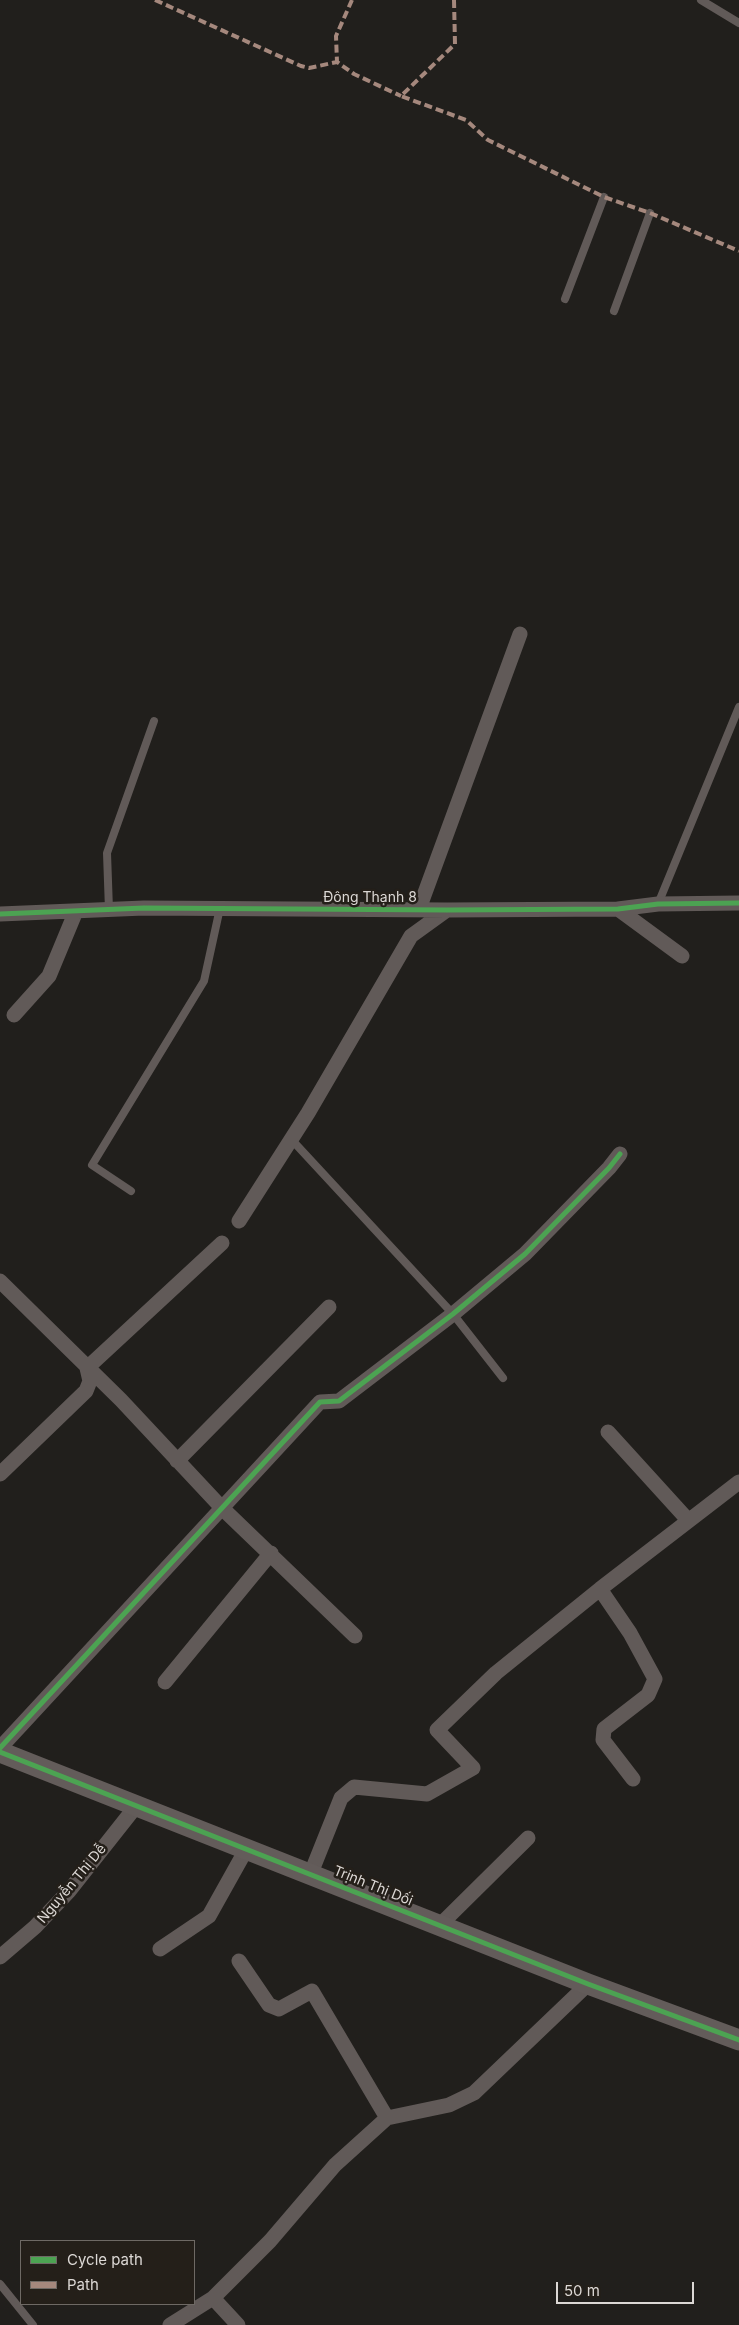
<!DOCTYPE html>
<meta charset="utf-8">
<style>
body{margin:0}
#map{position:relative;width:739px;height:2325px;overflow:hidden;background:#211f1c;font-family:Inter,sans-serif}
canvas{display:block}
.legend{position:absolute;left:20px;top:2240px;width:175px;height:65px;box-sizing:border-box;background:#241f19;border:1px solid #6e6964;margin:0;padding:6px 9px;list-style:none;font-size:15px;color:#dcd8d5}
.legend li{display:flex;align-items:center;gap:10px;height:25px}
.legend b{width:25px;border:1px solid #6e6964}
.scale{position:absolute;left:556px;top:2282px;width:138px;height:22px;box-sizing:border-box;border:2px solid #dcd8d5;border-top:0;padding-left:6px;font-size:15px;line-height:18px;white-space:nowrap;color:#dcd8d5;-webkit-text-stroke:4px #241f19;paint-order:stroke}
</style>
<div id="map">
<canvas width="739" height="2325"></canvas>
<ul class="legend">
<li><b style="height:6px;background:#4ca352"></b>Cycle path</li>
<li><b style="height:6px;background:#a5887d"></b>Path</li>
</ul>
<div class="scale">50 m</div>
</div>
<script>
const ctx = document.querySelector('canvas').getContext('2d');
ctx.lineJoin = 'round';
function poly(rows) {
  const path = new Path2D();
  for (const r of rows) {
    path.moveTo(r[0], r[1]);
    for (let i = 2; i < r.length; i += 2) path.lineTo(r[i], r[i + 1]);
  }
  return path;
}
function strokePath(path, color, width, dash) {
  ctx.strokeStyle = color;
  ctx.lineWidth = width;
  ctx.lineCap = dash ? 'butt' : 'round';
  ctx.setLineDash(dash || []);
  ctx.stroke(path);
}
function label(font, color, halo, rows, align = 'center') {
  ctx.font = font + ' Inter,sans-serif';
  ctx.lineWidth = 5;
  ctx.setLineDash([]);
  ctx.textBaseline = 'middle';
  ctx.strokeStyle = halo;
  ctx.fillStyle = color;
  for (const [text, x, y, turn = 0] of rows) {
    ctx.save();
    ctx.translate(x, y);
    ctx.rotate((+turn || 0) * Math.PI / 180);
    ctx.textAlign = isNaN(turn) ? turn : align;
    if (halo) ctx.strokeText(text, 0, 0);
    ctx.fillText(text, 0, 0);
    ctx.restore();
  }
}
const lane = poly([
 [701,0,739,23],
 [565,299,604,197],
 [614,311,650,213],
 [658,904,739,707],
 [109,910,107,853,154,721],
 [291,1139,453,1314,503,1378],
 [131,1191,92,1165,204,981,220,908],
 [0,2284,33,2325]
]);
const street = poly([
 [419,909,520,634],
 [618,909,682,956],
 [0,914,144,908,447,910,618,909,658,904,739,903],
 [14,1015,49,976,76,911],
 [239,1221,308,1113,411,936,447,910],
 [0,1281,121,1400,222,1508,355,1636],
 [608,1432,688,1520],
 [177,1461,329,1307],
 [0,1474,86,1391,90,1381,87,1368,222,1243],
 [600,1589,630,1633,655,1679,648,1695,604,1729,603,1740,633,1779],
 [165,1682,271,1553],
 [0,1748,320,1402,339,1401,453,1314,525,1254,609,1168,620,1154],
 [311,1873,341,1798,354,1787,427,1794,473,1768,437,1730,496,1673,600,1589,739,1482],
 [440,1925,528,1838],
 [160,1949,209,1916,247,1848],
 [0,1957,35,1927,69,1891,137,1805],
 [239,1961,269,2005,279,2009,312,1991,387,2118],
 [213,2298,238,2325],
 [170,2325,213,2298,270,2241,335,2165,387,2118,449,2105,474,2093,588,1984]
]);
const secondary = poly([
 [0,1752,588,1984,739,2040]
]);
const quiet = poly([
 [155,0,301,66,309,68,337,62],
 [352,0,336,36,337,62,354,74,401,96],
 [454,0,455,44,401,96,466,120,488,140,604,197,650,213,739,251]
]);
const cycleway = poly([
 [0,914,144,908,447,910,618,909,658,904,739,903],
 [0,1748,320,1402,339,1401,453,1314,525,1254,609,1168,620,1154],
 [0,1752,588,1984,739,2040]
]);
const streetNames = [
 ["Đông Thạnh 8",370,898],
 ["Nguyễn Thị Dễ",72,1884,-50],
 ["Trịnh Thị Dối",373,1886,22]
];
strokePath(lane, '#615a58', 8);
strokePath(street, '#615a58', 15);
strokePath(secondary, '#635c5a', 21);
strokePath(quiet, '#a5887d', 4, [8, 4]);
strokePath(cycleway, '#4ca352', 5);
label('14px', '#dcd8d5', '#241f19', streetNames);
</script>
